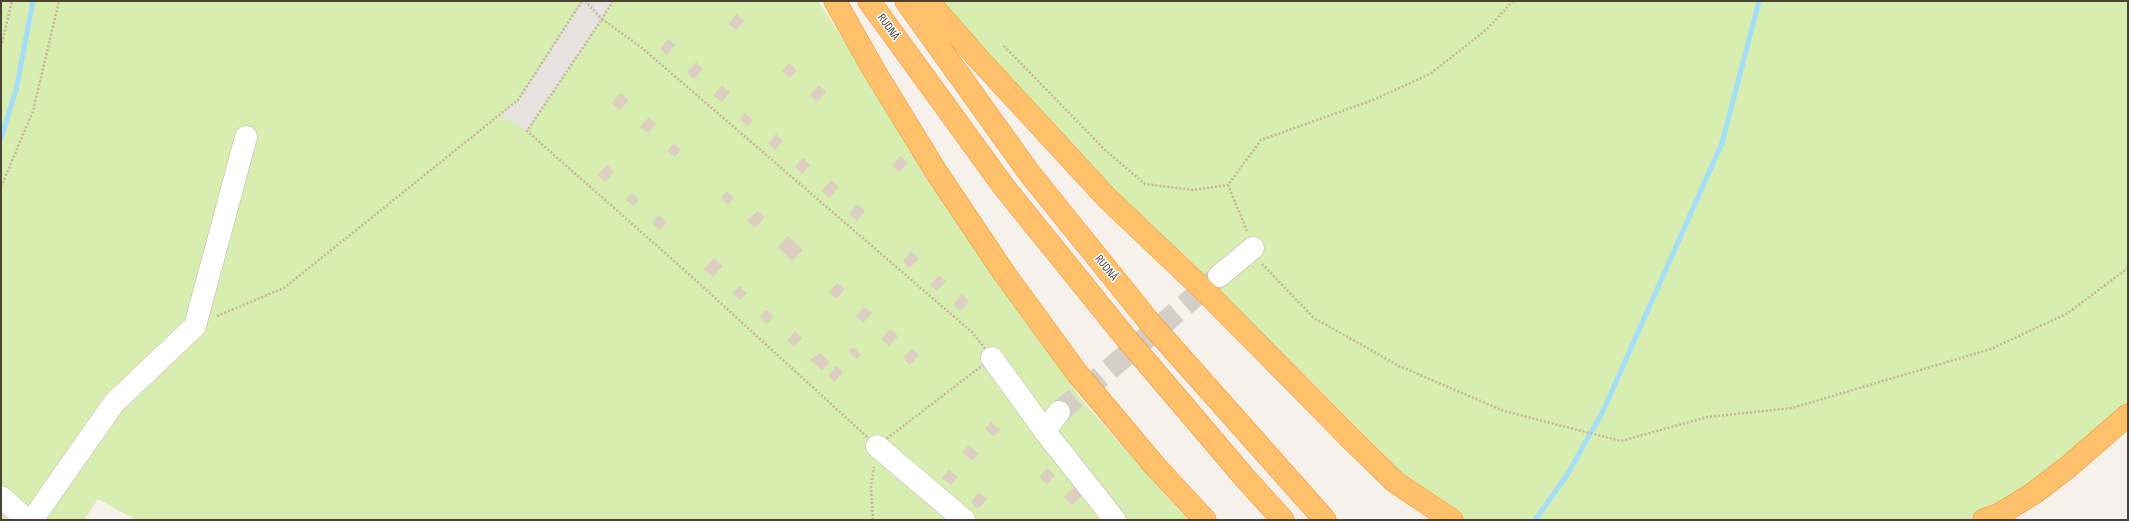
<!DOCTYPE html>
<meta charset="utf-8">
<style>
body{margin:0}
#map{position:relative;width:2129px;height:521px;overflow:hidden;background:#f6f1ea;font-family:"Sofia Sans Condensed",sans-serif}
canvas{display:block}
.frame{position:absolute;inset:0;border:2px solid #4b4137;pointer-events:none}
</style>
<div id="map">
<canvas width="2129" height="521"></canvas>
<div class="frame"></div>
</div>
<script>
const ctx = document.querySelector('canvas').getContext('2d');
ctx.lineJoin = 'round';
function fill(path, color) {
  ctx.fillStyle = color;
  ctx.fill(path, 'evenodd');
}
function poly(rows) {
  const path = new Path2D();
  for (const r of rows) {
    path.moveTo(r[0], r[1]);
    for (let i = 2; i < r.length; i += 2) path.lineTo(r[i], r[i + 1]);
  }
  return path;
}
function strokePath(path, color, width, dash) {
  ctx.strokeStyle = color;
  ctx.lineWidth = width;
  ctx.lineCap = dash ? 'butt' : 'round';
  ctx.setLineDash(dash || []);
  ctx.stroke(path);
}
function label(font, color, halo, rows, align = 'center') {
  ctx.font = font + ' "Sofia Sans Condensed",sans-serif';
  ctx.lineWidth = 3;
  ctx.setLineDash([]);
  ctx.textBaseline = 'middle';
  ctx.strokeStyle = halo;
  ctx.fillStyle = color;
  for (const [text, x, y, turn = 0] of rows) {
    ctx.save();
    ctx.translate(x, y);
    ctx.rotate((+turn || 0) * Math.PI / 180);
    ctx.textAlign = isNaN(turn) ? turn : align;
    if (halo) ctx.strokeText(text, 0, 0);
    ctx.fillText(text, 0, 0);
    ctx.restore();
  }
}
const green = poly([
 [1,1,818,1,1081,399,1188,520,136,520,98,499,84,520,1,520],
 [928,1,2128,1,2128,415,1984,520,1452,520,1395,482],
 [1692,210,1603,411,1592,429]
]);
const parking = poly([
 [582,1,613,1,527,131,500,115,518,100]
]);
const stream = poly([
 [1,138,16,90,33,1],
 [1535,520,1567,475,1603,411,1722,143,1759,1]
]);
const building = poly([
 [737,14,744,21,736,30,728,24],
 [668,39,675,45,667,55,660,49],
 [696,62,703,69,694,79,687,72],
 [789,63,797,70,790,78,782,71],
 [722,85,730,92,722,102,713,95],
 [819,85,826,92,817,102,810,95],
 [620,93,629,100,620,110,612,103],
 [745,113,753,120,748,126,740,119],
 [649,117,656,124,648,133,640,127],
 [776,134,783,141,775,150,768,144],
 [674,143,681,150,675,157,667,151],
 [900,156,908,163,899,172,892,165],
 [803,158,810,165,802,174,795,167],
 [607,165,614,172,605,182,598,175],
 [831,180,839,187,829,198,822,191],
 [727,191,734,198,728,205,721,198],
 [631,193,639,199,634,206,625,199],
 [857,204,865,211,857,221,849,214],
 [757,211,765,217,755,228,747,221],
 [659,215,667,222,660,230,652,223],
 [788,236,803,250,792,261,778,247],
 [911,251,919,258,910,268,903,261],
 [714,258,723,266,713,277,704,269],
 [939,275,946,281,937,291,930,285],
 [837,283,845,289,836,299,829,292],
 [739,286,747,293,740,300,732,294],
 [962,294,969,302,960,311,953,304],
 [864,307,872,313,863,323,856,316],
 [766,310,774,316,767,324,760,317],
 [890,329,898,336,889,346,881,339],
 [795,331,802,338,794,347,787,341],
 [852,347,861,354,857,359,848,351],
 [912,348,919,355,910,365,903,358],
 [820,353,830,362,822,371,810,360],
 [836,366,843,372,835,382,828,376],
 [991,422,1000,430,993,437,985,429],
 [969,445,979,454,972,461,962,452],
 [1047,468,1055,475,1047,484,1039,477],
 [949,470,958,477,951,485,942,478],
 [1075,486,1084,494,1072,505,1064,497],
 [979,493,987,499,978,509,971,502]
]);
const minorTunnel = poly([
 [1059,412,1218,277]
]);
const path = poly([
 [585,1,602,19,613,1],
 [602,19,642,48,973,333,992,358,877,446,691,276,527,131,602,19],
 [1004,46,1105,150,1145,184,1193,190,1228,185],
 [1,47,12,1],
 [1,187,33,111,59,1],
 [1247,231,1228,185,1261,140,1373,100,1430,74,1486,30,1513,1],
 [1262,264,1314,318,1399,366,1504,411,1621,441,1707,417,1792,408,1991,349,2068,313,2128,268],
 [217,316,284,288,518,100,582,1],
 [873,520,871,487,874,467]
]);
const minor = poly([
 [1219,276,1253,248],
 [992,358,1047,434,1115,520],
 [1047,434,1048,426,1059,412],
 [877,446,964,520],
 [1,497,27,520],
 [32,520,114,403,195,326,246,137]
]);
const highway = poly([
 [835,1,875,72,937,173,1004,273,1077,373,1155,466,1205,520],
 [869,1,1004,187,1126,338,1245,478,1283,520],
 [906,1,1030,174,1151,324,1325,520],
 [928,1,976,56,1107,198,1209,295,1351,439,1395,482,1452,520],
 [1984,520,2000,514,2034,493,2068,467,2128,415]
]);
const streetNames = [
 ["RUDNÁ",888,27,54],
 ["RUDNÁ",1106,268,51]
];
fill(green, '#d8edb0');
fill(parking, '#e5e2df');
strokePath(stream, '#a3ddf7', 5);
fill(building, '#dccfc1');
strokePath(minorTunnel, '#d4cec6', 22, [22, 11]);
strokePath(minor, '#c3b8ac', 23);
strokePath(highway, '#ea9330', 23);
strokePath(path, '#c6b39c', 2.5, [2, 2]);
strokePath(minor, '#fff', 22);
strokePath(highway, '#ffc06c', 22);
label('12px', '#4b4137', '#fff', streetNames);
</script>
